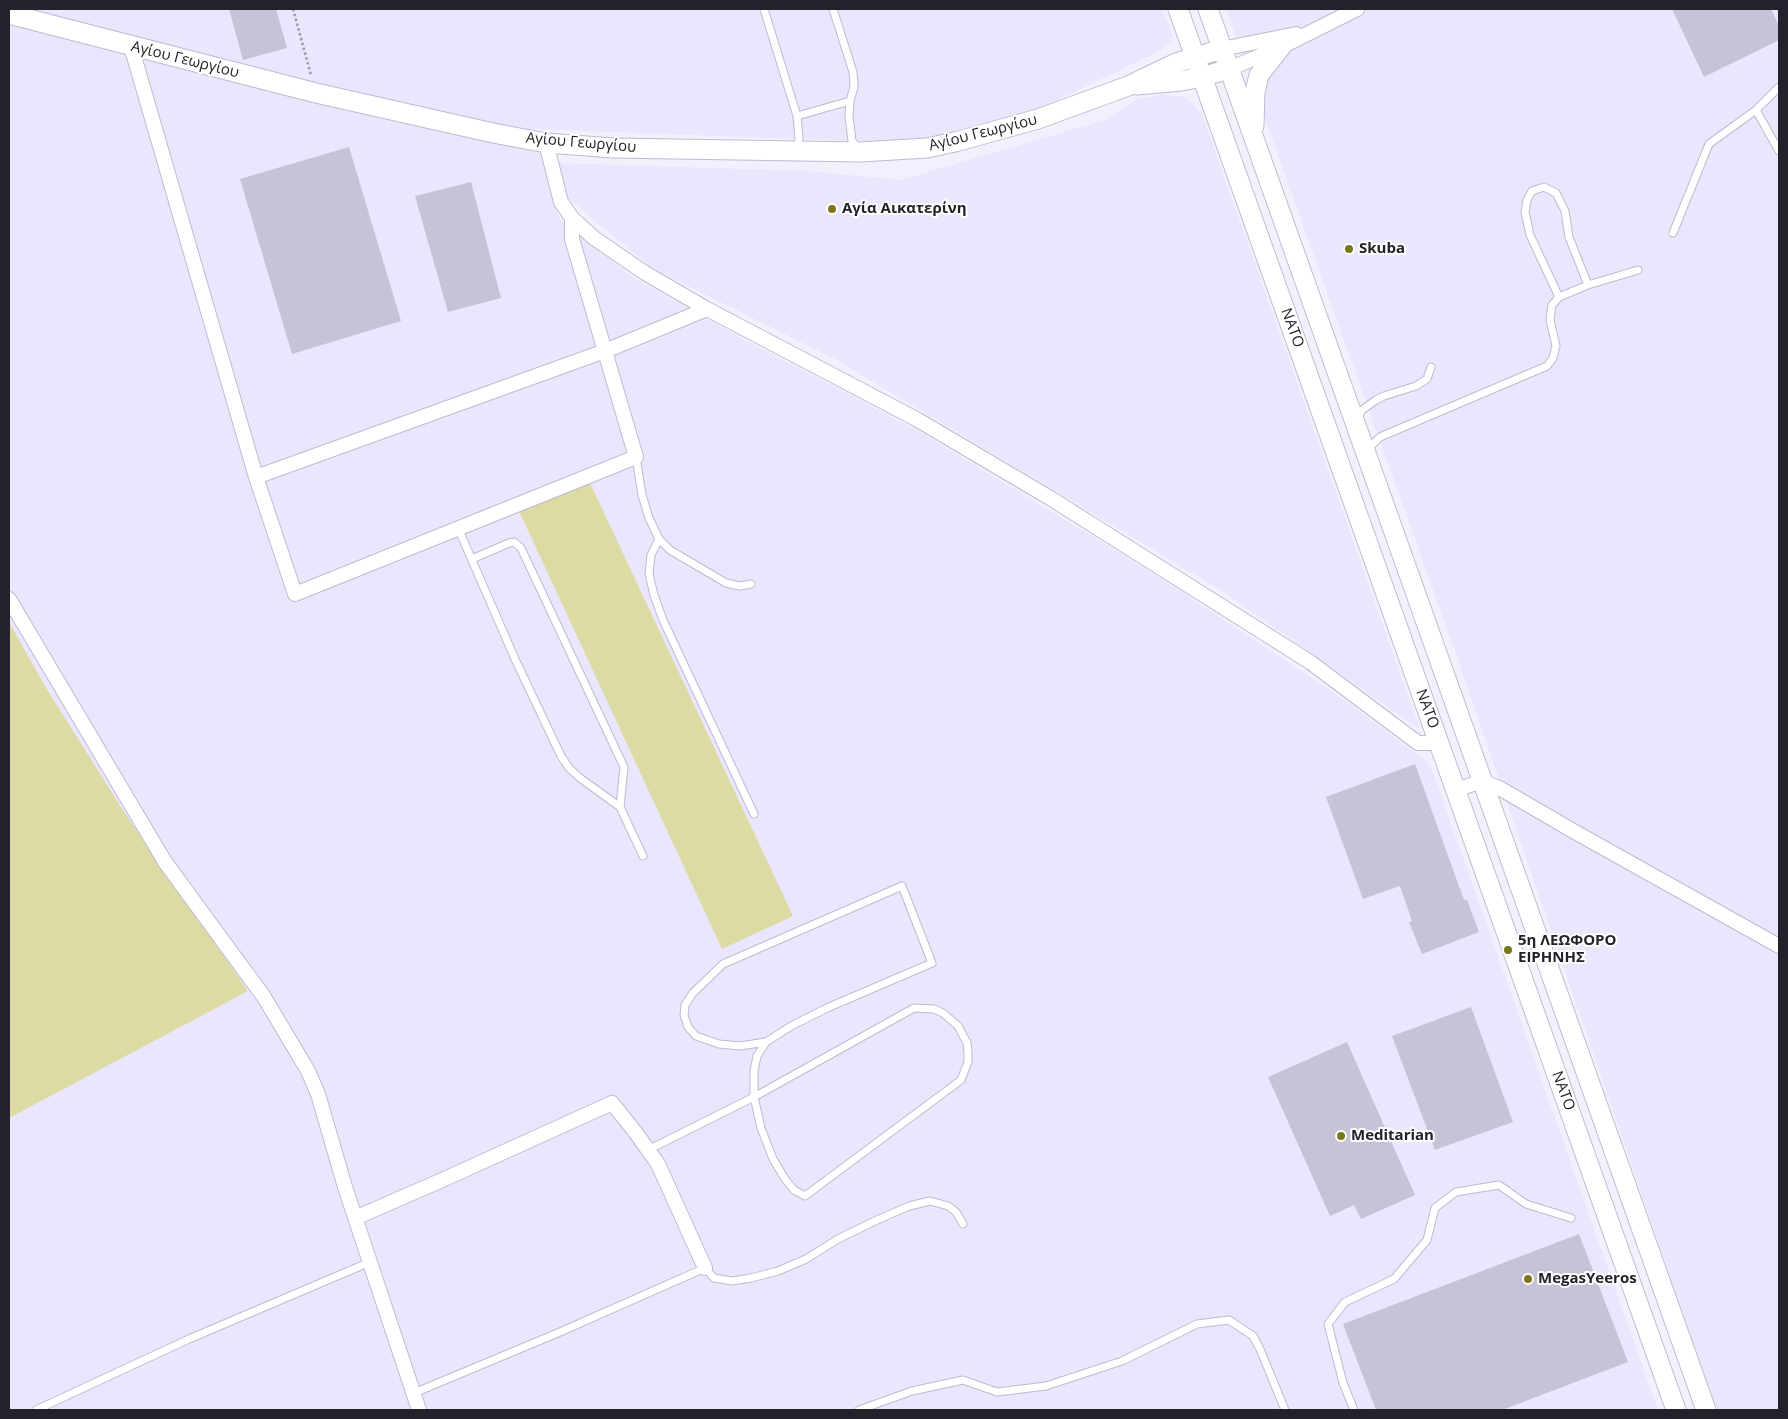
<!DOCTYPE html>
<meta charset="utf-8">
<style>
body{margin:0}
#map{position:relative;width:1788px;height:1419px;overflow:hidden;background:#f2f0fd;font-family:"Open Sans",sans-serif}
canvas{display:block}
.frame{position:absolute;inset:0;border:10px solid #232129;pointer-events:none}
</style>
<div id="map">
<canvas width="1788" height="1419"></canvas>
<div class="frame"></div>
</div>
<script>
const ctx = document.querySelector('canvas').getContext('2d');
ctx.lineJoin = 'round';
function fill(path, color) {
  ctx.fillStyle = color;
  ctx.fill(path, 'evenodd');
}
function poly(rows) {
  const path = new Path2D();
  for (const r of rows) {
    path.moveTo(r[0], r[1]);
    for (let i = 2; i < r.length; i += 2) path.lineTo(r[i], r[i + 1]);
  }
  return path;
}
function strokePath(path, color, width, dash) {
  ctx.strokeStyle = color;
  ctx.lineWidth = width;
  ctx.lineCap = dash ? 'butt' : 'round';
  ctx.setLineDash(dash || []);
  ctx.stroke(path);
}
function label(font, color, halo, rows, align = 'center') {
  ctx.font = font + ' "Open Sans",sans-serif';
  ctx.lineWidth = 4;
  ctx.setLineDash([]);
  ctx.textBaseline = 'middle';
  ctx.strokeStyle = halo;
  ctx.fillStyle = color;
  for (const [text, x, y, turn = 0] of rows) {
    ctx.save();
    ctx.translate(x, y);
    ctx.rotate((+turn || 0) * Math.PI / 180);
    ctx.textAlign = isNaN(turn) ? turn : align;
    if (halo) ctx.strokeText(text, 0, 0);
    ctx.fillText(text, 0, 0);
    ctx.restore();
  }
}
const built = poly([
 [9,9,1162,9,1173,38,1162,50,1038,109,959,135,882,142,533,129,560,219,634,278,747,341,922,433,1156,575,1346,701,1430,764,1658,1410,9,1410],
 [1226,9,1779,9,1779,1410,1716,1410,1456,654],
 [1161,95,1185,97,1202,114,1420,730,1224,592,835,359,652,268,562,193,556,163,806,171,901,180,1105,120,1138,99]
]);
const green = poly([
 [590,483,793,916,722,949,519,511],
 [9,622,46,688,126,815,248,991,9,1118]
]);
const building = poly([
 [229,9,276,9,287,48,243,60],
 [1672,9,1771,9,1779,26,1779,40,1704,77],
 [349,147,401,321,292,354,240,179],
 [471,182,501,298,448,312,415,196],
 [1415,764,1464,900,1467,900,1479,932,1422,954,1409,922,1412,921,1400,886,1363,899,1326,797],
 [1471,1007,1513,1122,1435,1150,1392,1036],
 [1347,1042,1415,1195,1361,1219,1354,1205,1330,1216,1268,1077],
 [1579,1234,1628,1362,1502,1410,1376,1410,1343,1324]
]);
const path = poly([
 [293,9,311,75]
]);
const service = poly([
 [764,9,797,116,799,138,797,151],
 [833,9,853,72,854,87,850,101,849,116,852,141,859,149],
 [1756,110,1779,151],
 [797,116,850,101],
 [1673,233,1709,144,1756,110,1779,87],
 [1559,297,1530,235,1525,212,1527,200,1532,191,1544,187,1556,193,1565,211,1569,237,1588,285],
 [1358,418,1362,410,1376,400,1384,396,1416,386,1427,379,1431,367],
 [1367,450,1380,437,1547,366,1553,358,1556,346,1550,320,1552,305,1559,297,1588,285,1638,270],
 [636,457,642,495,649,518,659,539,670,550,726,583,740,586,751,584],
 [458,528,515,659,561,756,569,768,580,778,620,807,643,856],
 [659,539,651,555,649,574,654,595,663,620,754,814],
 [472,559,509,543,514,542,521,548,624,767,620,807],
 [648,1150,754,1097,914,1008,934,1009,943,1013,958,1026,967,1043,968,1053,968,1062,961,1080,805,1196,794,1190,785,1179,773,1159,761,1128,754,1097,754,1071,757,1056,766,1042,793,1025,827,1008,932,963,902,886,723,964,693,993,685,1005,684,1015,688,1027,696,1036,719,1044,740,1046,766,1042],
 [414,1393,560,1332,705,1268,714,1278,732,1281,751,1278,778,1271,806,1259,838,1239,877,1220,909,1206,930,1201,948,1206,956,1212,963,1224],
 [36,1410,189,1339,370,1262],
 [859,1410,912,1391,963,1380,997,1392,1046,1386,1122,1361,1197,1324,1229,1320,1253,1336,1260,1349,1285,1410],
 [1354,1410,1343,1383,1328,1324,1345,1302,1394,1279,1427,1240,1435,1208,1456,1192,1499,1185,1526,1204,1571,1218]
]);
const minor = poly([
 [131,46,256,477,295,594,636,457,572,239,572,218],
 [1222,49,1296,34],
 [1229,69,1281,47,1357,9],
 [546,143,561,202,572,218,594,238,645,273,707,309,918,420,1050,498,1310,662,1418,743,1439,743],
 [256,477,605,351,707,309],
 [9,599,165,862,264,997,308,1071,318,1094,345,1187,419,1410],
 [1456,790,1482,781,1501,789,1575,832,1779,946],
 [355,1218,440,1181,612,1103,636,1133,658,1164,705,1268]
]);
const secondary = poly([
 [1178,9,1676,1410],
 [1208,9,1706,1410],
 [9,14,316,93,493,133,546,143,613,148,861,152,927,148,955,142,1038,119,1128,86,1176,63,1222,49],
 [1137,85,1181,81,1202,77,1229,69],
 [1254,126,1255,92,1259,75,1281,47]
]);
const markers = [
 [832,209,5,"#7a761a"],
 [1349,249,5,"#7a761a"],
 [1508,950,5,"#7a761a"],
 [1341,1136,5,"#7a761a"],
 [1528,1279,5,"#7a761a"]
];
const streetNames = [
 ["Αγίου Γεωργίου",185,60,14],
 ["Αγίου Γεωργίου",983,133,-14],
 ["Αγίου Γεωργίου",581,143,5],
 ["ΝΑΤΟ",1292,328,70],
 ["ΝΑΤΟ",1427,709,70],
 ["ΝΑΤΟ",1563,1091,70]
];
const poiNames = [
 ["Αγία Αικατερίνη",842,209],
 ["Skuba",1359,249],
 ["5η ΛΕΩΦΟΡΟ",1518,941],
 ["ΕΙΡΗΝΗΣ",1518,958],
 ["Meditarian",1351,1136],
 ["MegasYeeros",1538,1279]
];
fill(built, '#e9e6fd');
fill(green, '#dcdba4');
fill(building, '#c6c3d8');
strokePath(service, '#bebbd0', 9);
strokePath(minor, '#bebbd0', 16);
strokePath(secondary, '#bebbd0', 21);
strokePath(path, '#9c9aa5', 2.5, [2.5, 2.5]);
strokePath(service, '#fff', 7);
strokePath(minor, '#fff', 14);
strokePath(secondary, '#fff', 19);
for (const [x, y, r, color] of markers) {
  const dot = new Path2D();
  dot.arc(x, y, r, 0, 2 * Math.PI);
  ctx.fillStyle = color;
  ctx.fill(dot);
  strokePath(dot, '#fff', 2);
}
label('15px', '#232129', '#fff', streetNames);
label('bold 15px', '#232129', '#fff', poiNames, 'left');
</script>
